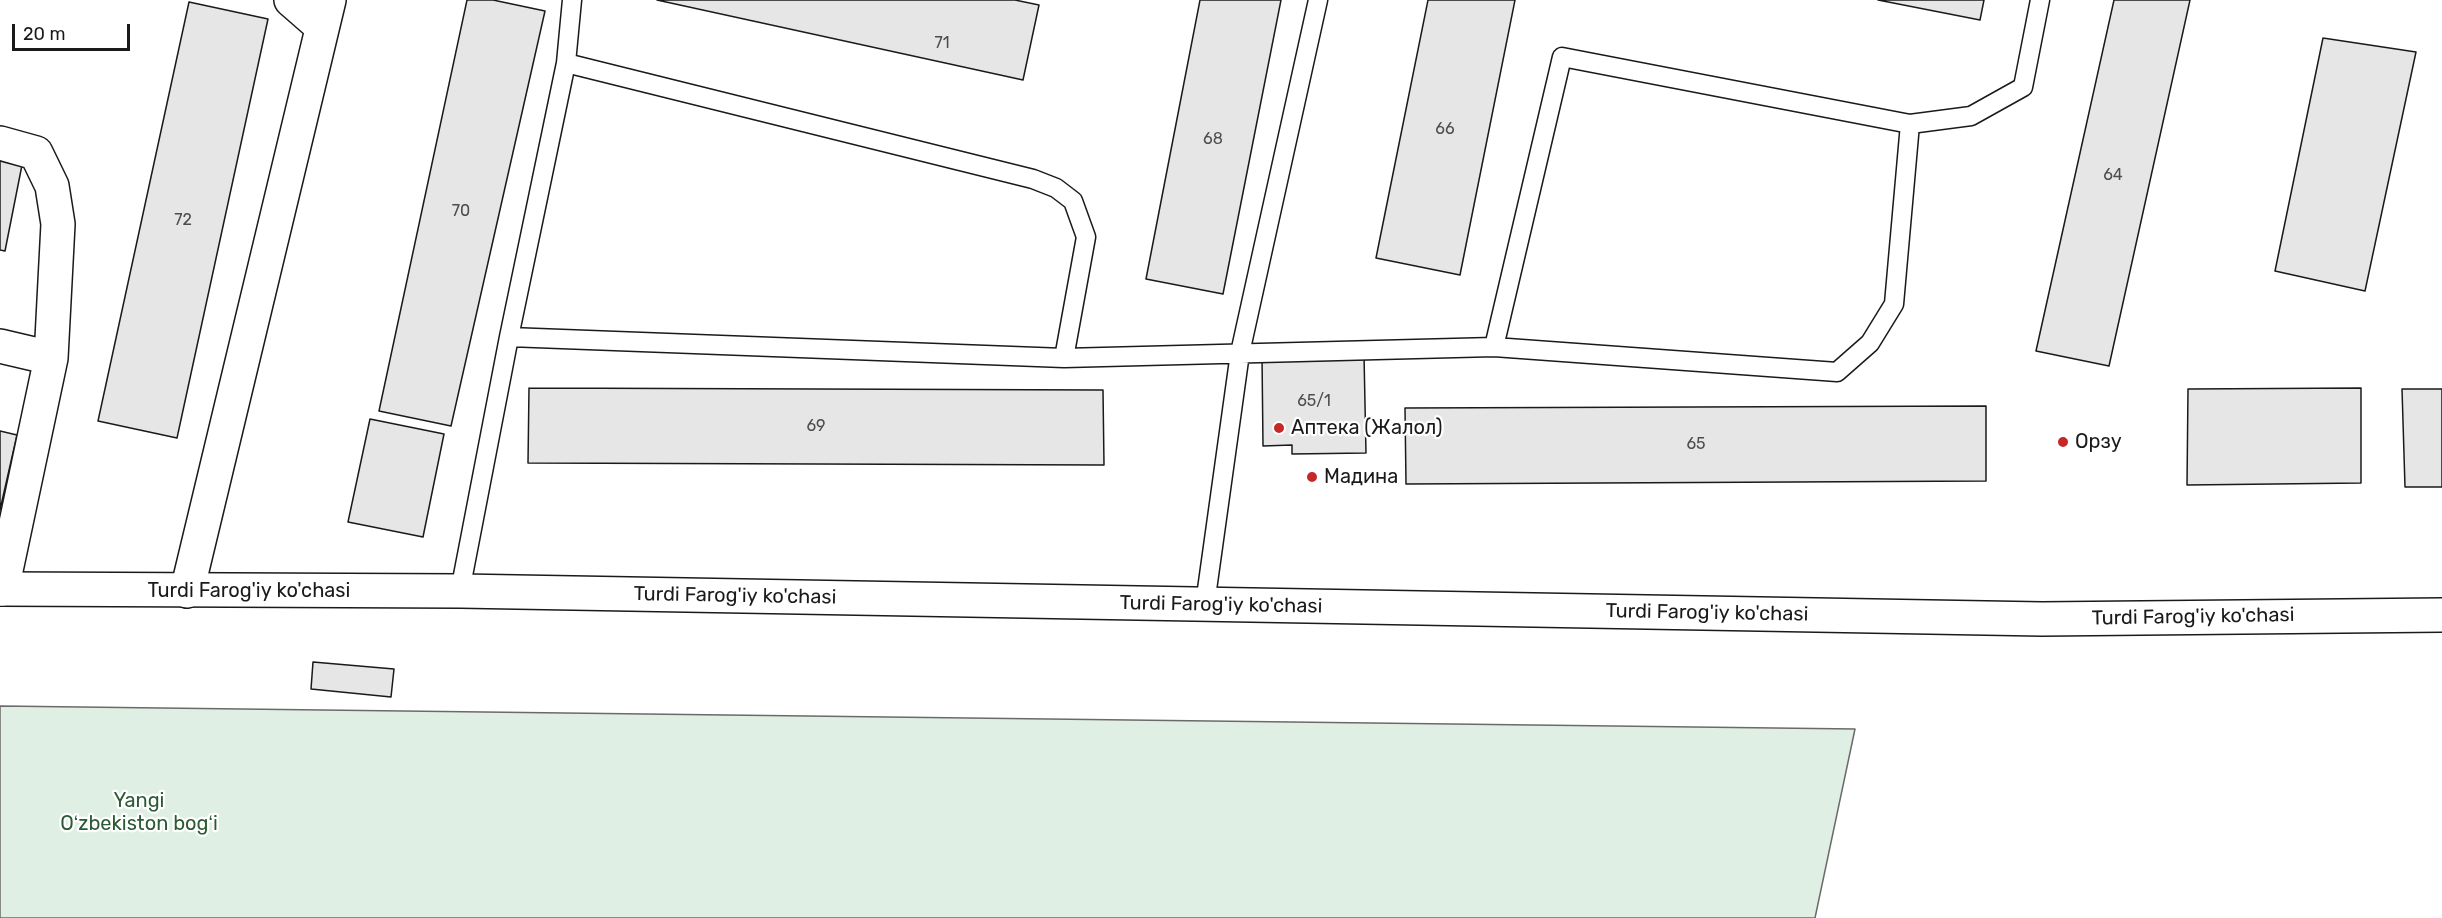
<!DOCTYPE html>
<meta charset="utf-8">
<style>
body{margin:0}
#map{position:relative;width:2442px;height:918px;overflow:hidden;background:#fff;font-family:Rubik,sans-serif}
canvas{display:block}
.scale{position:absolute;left:12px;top:24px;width:118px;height:27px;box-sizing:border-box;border:3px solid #1a1a1a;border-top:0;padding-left:8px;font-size:18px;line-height:21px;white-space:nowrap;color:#1a1a1a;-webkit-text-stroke:4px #fff;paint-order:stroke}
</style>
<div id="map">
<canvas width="2442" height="918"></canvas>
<div class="scale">20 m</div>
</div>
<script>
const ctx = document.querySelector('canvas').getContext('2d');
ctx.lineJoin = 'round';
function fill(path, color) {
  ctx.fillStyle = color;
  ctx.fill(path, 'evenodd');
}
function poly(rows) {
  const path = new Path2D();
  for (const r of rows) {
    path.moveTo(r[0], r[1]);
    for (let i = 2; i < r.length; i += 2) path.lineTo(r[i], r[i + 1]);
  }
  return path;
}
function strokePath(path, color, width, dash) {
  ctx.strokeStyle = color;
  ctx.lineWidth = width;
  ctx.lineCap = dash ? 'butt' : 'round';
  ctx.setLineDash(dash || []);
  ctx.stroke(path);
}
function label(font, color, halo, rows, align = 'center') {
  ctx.font = font + ' Rubik,sans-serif';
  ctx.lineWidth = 4.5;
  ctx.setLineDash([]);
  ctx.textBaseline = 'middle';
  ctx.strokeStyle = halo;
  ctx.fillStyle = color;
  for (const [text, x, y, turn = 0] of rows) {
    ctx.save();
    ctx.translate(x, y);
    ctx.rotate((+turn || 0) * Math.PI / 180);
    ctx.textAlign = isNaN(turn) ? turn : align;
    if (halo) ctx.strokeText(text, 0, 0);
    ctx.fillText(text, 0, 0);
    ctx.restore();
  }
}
const green = poly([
 [0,706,1855,729,1815,918,0,918,0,706]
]);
const building = poly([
 [467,0,493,0,545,11,451,426,379,411,467,0],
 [657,0,1015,0,1039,5,1023,80,657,0],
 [1200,0,1281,0,1223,294,1146,279,1200,0],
 [1428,0,1515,0,1460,275,1376,258,1428,0],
 [1878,0,1984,0,1980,20,1878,0],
 [2114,0,2190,0,2109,366,2036,351,2114,0],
 [189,2,268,19,177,438,98,421,189,2],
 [2323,38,2416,52,2365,291,2275,271,2323,38],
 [0,155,23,160,5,251,0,250,0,155],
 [1364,355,1366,453,1292,454,1292,445,1263,446,1262,357,1364,355],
 [529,388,1103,390,1104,465,528,463,529,388],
 [2361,388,2361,483,2187,485,2188,389,2361,388],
 [2402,389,2442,389,2442,487,2405,487,2402,389],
 [1986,406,1986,481,1406,484,1405,408,1986,406],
 [370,419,444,434,423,537,348,522,370,419],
 [0,431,17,435,0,510,0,431],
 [313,662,394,669,391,697,311,689,313,662]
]);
const lane = poly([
 [566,63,572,0],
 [509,337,1064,358,1494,347,1837,372,1870,343,1894,304,1910,124],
 [1494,347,1562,57,1910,124,1971,116,2023,87,2040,0],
 [460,591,509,337,566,63,1033,179,1056,188,1073,201,1086,237,1064,358],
 [1205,604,1240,353,1318,0]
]);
const street = poly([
 [291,0,322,27],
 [0,143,36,153,52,186,58,224,51,358,2,589],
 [0,346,51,358],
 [187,591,329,0]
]);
const secondary = poly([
 [0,589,460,591,2042,619,2442,615]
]);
const markers = [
 [1279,428,6,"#c62828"],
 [2063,442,6,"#c62828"],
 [1312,477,6,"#c62828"]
];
const numberNames = [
 ["71",942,43],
 ["66",1445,129],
 ["68",1213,139],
 ["64",2113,175],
 ["70",461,211],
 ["72",183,220],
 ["65/1",1314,401],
 ["69",816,426],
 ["65",1696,444]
];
const poiNames = [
 ["Аптека (Жалол)",1291,428],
 ["Орзу",2075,442],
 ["Мадина",1324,477]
];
const streetNames = [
 ["Turdi Farog'iy ko'chasi",249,591],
 ["Turdi Farog'iy ko'chasi",735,596,1],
 ["Turdi Farog'iy ko'chasi",1221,605,1],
 ["Turdi Farog'iy ko'chasi",1707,613,1],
 ["Turdi Farog'iy ko'chasi",2193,617,-1]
];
const parkNames = [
 ["Yangi",139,801],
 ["Oʻzbekiston bogʻi",139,824]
];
fill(green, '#e0efe3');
strokePath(green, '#6a6a6a', 1.5);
fill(building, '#e6e6e6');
strokePath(building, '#1a1a1a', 1.5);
strokePath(lane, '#1a1a1a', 21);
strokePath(street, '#1a1a1a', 36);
strokePath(secondary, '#1a1a1a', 36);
strokePath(lane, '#fff', 18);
strokePath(street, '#fff', 33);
strokePath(secondary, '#fff', 33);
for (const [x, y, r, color] of markers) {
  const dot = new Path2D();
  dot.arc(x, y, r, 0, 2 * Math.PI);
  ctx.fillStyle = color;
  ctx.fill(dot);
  strokePath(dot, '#fff', 2);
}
label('16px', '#4d4d4d', null, numberNames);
label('20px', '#1a1a1a', '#fff', poiNames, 'left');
label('20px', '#1a1a1a', '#fff', streetNames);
label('20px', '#2b5a34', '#fff', parkNames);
</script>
